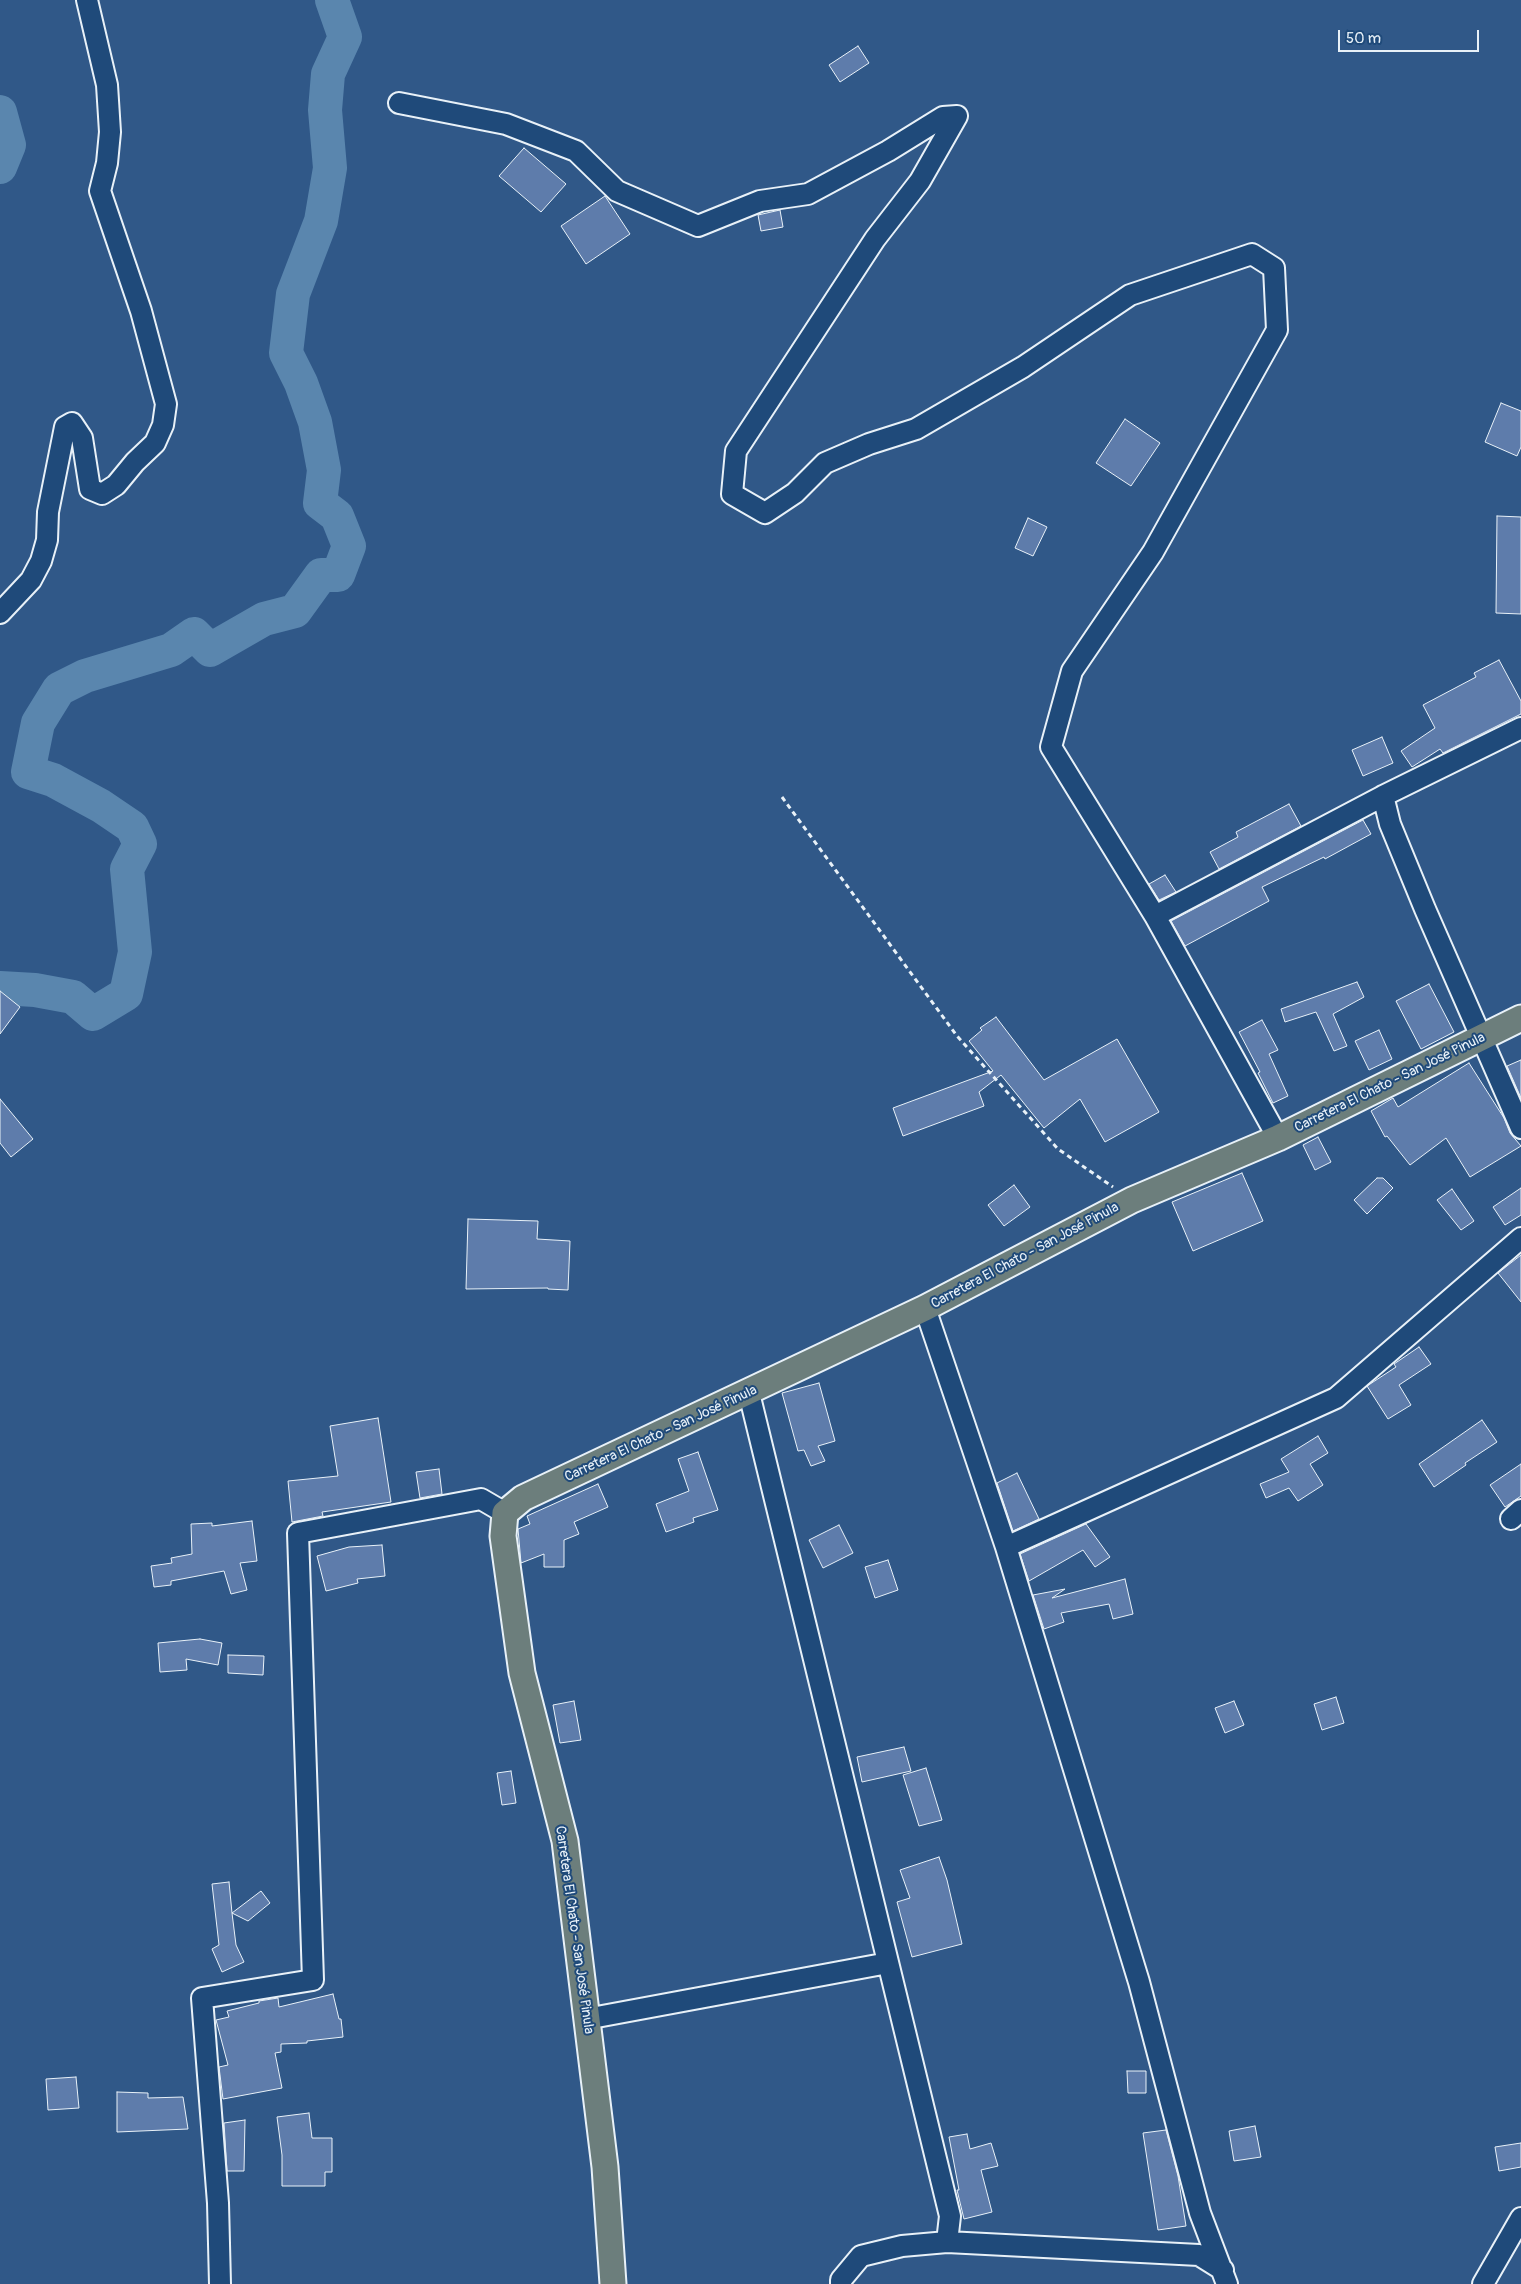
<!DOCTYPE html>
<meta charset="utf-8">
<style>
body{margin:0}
#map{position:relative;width:1521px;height:2284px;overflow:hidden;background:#305888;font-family:Pangolin,sans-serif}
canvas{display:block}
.scale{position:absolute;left:1338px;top:30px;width:141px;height:22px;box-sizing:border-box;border:2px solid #e8f1f8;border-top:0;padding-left:6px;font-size:15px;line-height:18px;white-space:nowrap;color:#e8f1f8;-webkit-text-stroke:4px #1f4a7a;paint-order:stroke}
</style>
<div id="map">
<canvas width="1521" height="2284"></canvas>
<div class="scale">50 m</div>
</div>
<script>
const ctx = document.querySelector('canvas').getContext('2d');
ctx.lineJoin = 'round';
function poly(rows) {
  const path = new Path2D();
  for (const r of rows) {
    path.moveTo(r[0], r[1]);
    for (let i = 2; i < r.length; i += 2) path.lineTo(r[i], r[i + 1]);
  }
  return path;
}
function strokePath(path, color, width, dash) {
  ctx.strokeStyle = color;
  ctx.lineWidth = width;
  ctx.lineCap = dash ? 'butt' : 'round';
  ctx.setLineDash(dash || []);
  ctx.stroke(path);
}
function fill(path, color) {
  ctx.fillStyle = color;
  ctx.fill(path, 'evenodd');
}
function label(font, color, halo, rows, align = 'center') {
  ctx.font = font + ' Pangolin,sans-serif';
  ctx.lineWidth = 4;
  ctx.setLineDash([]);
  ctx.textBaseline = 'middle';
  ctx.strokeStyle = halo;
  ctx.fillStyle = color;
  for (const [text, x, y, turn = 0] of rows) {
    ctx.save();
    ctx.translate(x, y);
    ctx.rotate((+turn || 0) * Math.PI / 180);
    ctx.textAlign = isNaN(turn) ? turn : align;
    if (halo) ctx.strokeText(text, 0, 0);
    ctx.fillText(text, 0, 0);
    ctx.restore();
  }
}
const river = poly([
 [0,112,9,145,0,167],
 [0,988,35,990,73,997,93,1014,126,994,135,952,127,869,140,844,132,827,101,806,53,780,28,772,38,723,59,689,85,676,171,650,194,634,210,650,264,619,295,611,321,575,338,575,349,546,337,516,320,503,324,470,315,422,301,383,286,353,293,294,321,221,330,168,325,110,328,74,345,37,332,0]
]);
const building = poly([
 [858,46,869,63,840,82,829,65,858,46],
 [524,148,566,184,541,212,499,176,524,148],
 [605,196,630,234,586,264,561,226,605,196],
 [780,210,783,227,761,231,758,215,780,210],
 [1501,403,1521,411,1521,447,1517,456,1485,442,1501,403],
 [1125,419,1160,443,1131,486,1096,463,1125,419],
 [1497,516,1521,517,1521,614,1496,613,1497,516],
 [1028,518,1047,527,1033,556,1015,548,1028,518],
 [1499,660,1521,701,1521,714,1443,753,1440,749,1412,767,1401,751,1435,728,1423,705,1476,677,1474,673,1499,660],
 [1382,737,1393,763,1363,776,1352,750,1382,737],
 [1289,804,1301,826,1219,869,1210,852,1238,837,1236,832,1289,804],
 [1363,820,1371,834,1325,859,1324,857,1262,887,1269,901,1185,946,1171,921,1363,820],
 [1165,875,1176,892,1159,900,1149,884,1165,875],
 [1357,982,1364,997,1333,1014,1347,1046,1334,1051,1316,1012,1285,1022,1281,1009,1357,982],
 [1429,984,1454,1032,1421,1049,1396,1001,1429,984],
 [0,991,20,1007,0,1034,0,991],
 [996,1017,1044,1080,1117,1039,1159,1112,1105,1142,1080,1099,1044,1128,1001,1075,979,1092,984,1106,903,1136,893,1108,993,1071,969,1041,982,1030,980,1028,996,1017],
 [1262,1020,1278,1050,1269,1054,1288,1096,1273,1103,1258,1073,1260,1072,1239,1032,1262,1020],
 [1379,1030,1392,1059,1369,1070,1355,1041,1379,1030],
 [1521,1060,1521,1098,1507,1066,1521,1060],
 [1469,1063,1504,1118,1510,1133,1521,1146,1470,1177,1446,1138,1410,1165,1387,1136,1385,1137,1371,1111,1393,1098,1398,1107,1469,1063],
 [0,1099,33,1139,11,1157,0,1143,0,1099],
 [1318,1137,1331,1162,1315,1170,1303,1145,1318,1137],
 [1242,1173,1263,1221,1193,1251,1172,1202,1242,1173],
 [1377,1178,1383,1178,1393,1188,1367,1214,1354,1200,1377,1178],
 [1014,1185,1030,1207,1004,1226,988,1205,1014,1185],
 [1521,1188,1521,1215,1505,1225,1493,1207,1521,1188],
 [1452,1189,1474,1221,1461,1230,1437,1200,1452,1189],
 [468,1219,538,1221,537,1239,570,1241,568,1290,548,1289,548,1288,466,1289,468,1219],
 [1521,1255,1521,1302,1498,1273,1521,1255],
 [1419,1347,1431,1364,1399,1385,1411,1405,1388,1419,1367,1386,1396,1367,1394,1364,1419,1347],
 [819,1383,835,1441,818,1446,825,1461,811,1466,804,1450,798,1451,782,1393,819,1383],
 [378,1418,391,1502,322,1512,323,1516,292,1522,288,1481,338,1476,330,1426,378,1418],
 [1482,1420,1497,1442,1465,1463,1466,1465,1434,1487,1419,1464,1482,1420],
 [1318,1436,1328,1453,1310,1464,1323,1485,1298,1501,1289,1488,1266,1498,1260,1484,1289,1472,1281,1459,1318,1436],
 [698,1452,718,1510,693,1518,694,1522,666,1532,656,1504,689,1491,678,1459,698,1452],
 [1521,1464,1521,1496,1505,1507,1490,1485,1521,1464],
 [439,1469,442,1494,420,1498,416,1472,439,1469],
 [1017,1473,1039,1519,1013,1531,997,1483,1017,1473],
 [598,1484,608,1507,574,1522,579,1534,564,1540,564,1567,544,1567,544,1554,521,1563,518,1529,530,1524,527,1516,598,1484],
 [252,1521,257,1561,240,1563,247,1590,231,1594,224,1571,171,1581,171,1585,154,1587,151,1566,172,1563,171,1558,192,1554,191,1524,212,1523,212,1526,252,1521],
 [1086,1524,1110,1557,1095,1567,1083,1550,1029,1581,1020,1554,1086,1524],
 [839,1525,853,1553,823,1568,809,1540,839,1525],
 [382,1545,385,1576,357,1579,358,1583,326,1591,317,1556,349,1547,382,1545],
 [888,1560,898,1590,875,1598,865,1567,888,1560],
 [1125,1579,1133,1614,1113,1619,1109,1604,1061,1613,1064,1622,1044,1629,1033,1595,1065,1589,1052,1598,1125,1579],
 [200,1639,222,1643,218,1665,186,1659,187,1670,160,1672,158,1643,200,1639],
 [228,1655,264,1656,263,1675,228,1673,228,1655],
 [1336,1697,1344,1723,1322,1730,1314,1704,1336,1697],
 [574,1701,581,1740,560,1743,553,1705,574,1701],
 [1234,1701,1244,1725,1225,1733,1215,1708,1234,1701],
 [904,1747,911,1771,862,1782,857,1757,904,1747],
 [926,1768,942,1820,919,1826,903,1775,926,1768],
 [511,1771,516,1803,502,1805,497,1773,511,1771],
 [939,1857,947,1880,962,1944,912,1957,897,1902,910,1898,900,1870,939,1857],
 [229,1882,232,1913,261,1891,270,1903,248,1921,232,1913,236,1945,244,1962,222,1972,212,1949,219,1945,212,1884,229,1882],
 [333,1994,339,2019,341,2019,343,2037,307,2041,307,2043,281,2044,281,2052,275,2053,282,2088,223,2099,219,2067,228,2065,216,2020,229,2017,227,2011,259,2003,259,2001,278,1998,279,2007,333,1994],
 [1127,2071,1146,2071,1146,2093,1128,2093,1127,2071],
 [76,2077,79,2108,48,2110,46,2079,76,2077],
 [117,2092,148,2093,148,2098,183,2097,188,2129,117,2132,117,2092],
 [309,2113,312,2138,332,2138,332,2172,325,2172,325,2186,282,2186,282,2155,277,2117,309,2113],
 [245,2120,244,2171,227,2171,224,2123,245,2120],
 [1255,2126,1261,2157,1234,2161,1229,2131,1255,2126],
 [1166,2130,1178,2176,1186,2226,1158,2230,1143,2133,1166,2130],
 [967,2134,970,2149,991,2143,998,2166,981,2170,992,2212,964,2219,957,2190,959,2190,949,2137,967,2134],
 [1521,2143,1521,2167,1499,2171,1495,2147,1521,2143]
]);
const path = poly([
 [782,797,957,1036,1058,1149,1113,1187]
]);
const minor = poly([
 [399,103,506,124,576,151,617,191,698,226,760,201,808,194,888,151,943,117,957,116],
 [957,116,920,181,875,239,736,451,732,494,765,513,795,493,825,463,869,444,916,429,1023,367,1130,295,1252,254,1274,268,1277,330,1153,552,1072,671,1051,747,1155,916,1278,1138],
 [0,613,31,580,41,561,47,540,48,512,65,427,72,423,82,438,90,489,102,494,116,485,135,462,155,443,163,425,166,404,141,311,100,191,107,163,110,132,107,85,87,0],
 [1383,796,1390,824,1425,909,1521,1128],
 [1155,916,1383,796,1521,728],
 [925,1308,1006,1547,1139,1982,1200,2213,1227,2284],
 [749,1393,950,2216,947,2242,902,2246,861,2256,841,2280,841,2284],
 [1511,1519,1521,1510],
 [1006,1547,1336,1398,1521,1238],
 [586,2019,888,1963],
 [947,2242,1199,2255,1223,2270],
 [220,2284,218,2203,202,1998,313,1980,298,1533,481,1499,505,1513],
 [1483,2284,1521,2218]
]);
const major = poly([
 [613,2284,605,2167,565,1841,522,1673,503,1536,505,1513,523,1498,925,1308,1132,1200,1278,1138,1521,1018]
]);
const streetNames = [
 ["Carretera El Chato - San José Pinula",1390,1083,-26],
 ["Carretera El Chato - San José Pinula",1025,1256,-28],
 ["Carretera El Chato - San José Pinula",661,1434,-25],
 ["Carretera El Chato - San José Pinula",574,1930,82]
];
strokePath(river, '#5a86ae', 34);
fill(building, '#5e7cab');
strokePath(building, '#e8f1f8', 1);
strokePath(minor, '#e8f1f8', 24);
strokePath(major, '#e8f1f8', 29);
strokePath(path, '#e8f1f8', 3, [5, 4]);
strokePath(minor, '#1f4a7a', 20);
strokePath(major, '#6c7e7c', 25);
label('14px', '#e8f1f8', '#1f4a7a', streetNames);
</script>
